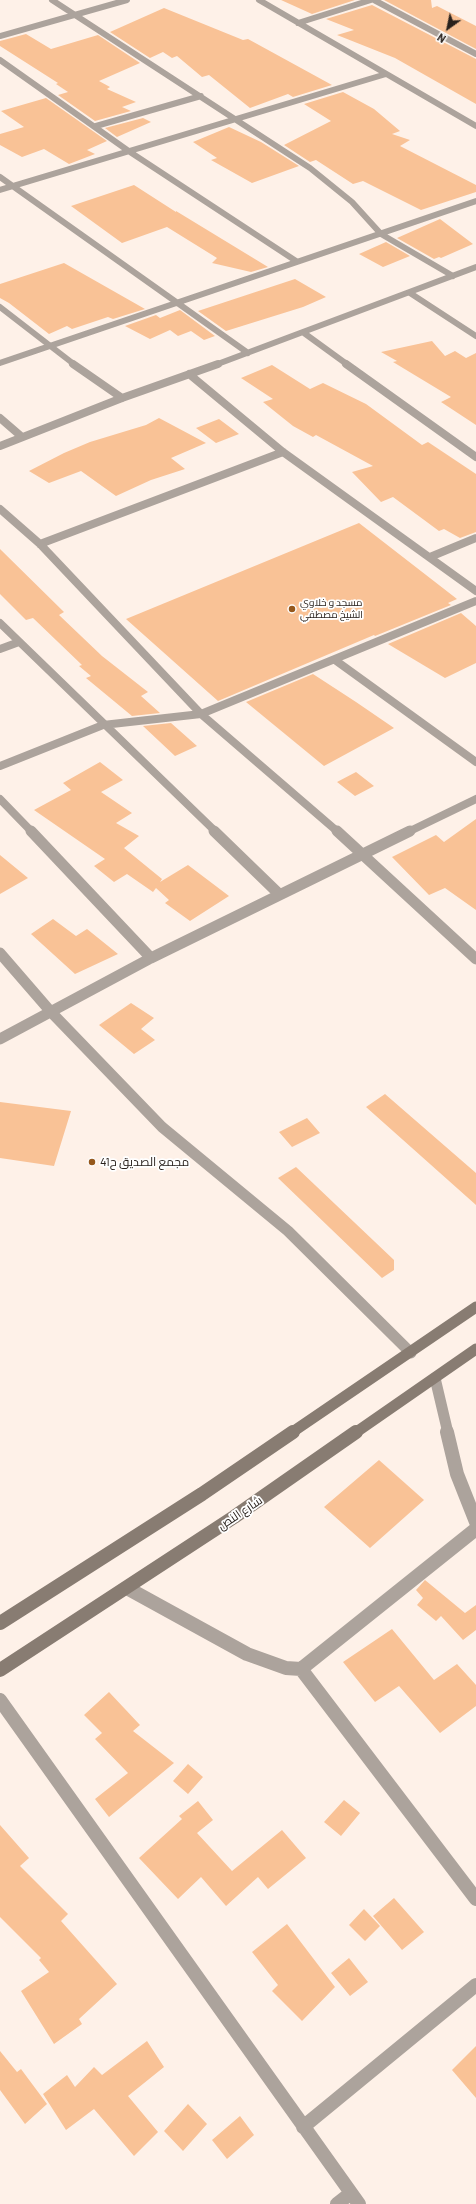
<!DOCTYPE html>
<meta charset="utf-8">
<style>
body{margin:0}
#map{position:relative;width:476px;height:2204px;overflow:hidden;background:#fef1e8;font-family:Barlow,sans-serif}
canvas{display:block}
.north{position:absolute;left:428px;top:8px;width:40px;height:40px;-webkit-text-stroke:3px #fff;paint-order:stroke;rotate:213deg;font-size:11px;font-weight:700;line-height:16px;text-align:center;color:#29211c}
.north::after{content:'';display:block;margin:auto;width:14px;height:18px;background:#29211c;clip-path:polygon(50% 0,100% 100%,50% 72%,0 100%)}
</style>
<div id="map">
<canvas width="476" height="2204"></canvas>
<div class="north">N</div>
</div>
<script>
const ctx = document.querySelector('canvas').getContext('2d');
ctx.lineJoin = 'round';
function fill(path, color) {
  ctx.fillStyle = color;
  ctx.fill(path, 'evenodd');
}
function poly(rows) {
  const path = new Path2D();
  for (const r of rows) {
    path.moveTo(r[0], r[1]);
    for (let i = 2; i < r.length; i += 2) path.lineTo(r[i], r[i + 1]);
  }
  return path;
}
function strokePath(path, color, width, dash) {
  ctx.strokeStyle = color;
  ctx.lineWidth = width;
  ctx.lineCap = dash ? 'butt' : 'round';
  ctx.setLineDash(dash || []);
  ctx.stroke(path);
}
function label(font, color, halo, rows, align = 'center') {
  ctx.font = font + ' Barlow,Cairo,sans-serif';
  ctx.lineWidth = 3.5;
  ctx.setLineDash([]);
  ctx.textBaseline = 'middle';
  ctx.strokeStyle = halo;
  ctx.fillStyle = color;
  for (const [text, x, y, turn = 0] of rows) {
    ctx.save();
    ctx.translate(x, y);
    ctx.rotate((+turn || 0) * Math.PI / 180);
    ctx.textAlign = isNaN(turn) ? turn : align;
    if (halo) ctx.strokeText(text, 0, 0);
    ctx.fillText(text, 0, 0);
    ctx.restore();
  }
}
const building = poly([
 [281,0,355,0,312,14],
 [384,0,431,0,432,8,437,6,476,26,476,49],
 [372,5,476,59,476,104,395,58,337,35,354,30,326,19],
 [164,8,243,40,248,39,332,85,293,97,288,94,250,108,209,75,202,77,177,56,172,58,163,52,150,58,110,32],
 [26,34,51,49,98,35,140,63,99,81,110,87,107,89,136,102,122,107,131,111,95,121,58,95,68,92,56,84,58,83,0,46,0,41],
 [343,92,374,109,400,131,392,134,410,140,400,146,476,185,476,192,421,210,363,181,353,184,316,160,310,162,284,145,331,121,304,104],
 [46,98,107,141,87,150,95,154,69,164,44,149,22,157,0,145,0,134,24,127,1,111],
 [143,118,151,122,117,137,105,128],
 [229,127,261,142,299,166,252,183,211,160,217,158,193,142],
 [134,185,176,212,176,211,268,267,251,272,212,263,217,258,167,227,122,243,71,206],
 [440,219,473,244,441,258,439,257,434,259,397,238],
 [386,242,410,256,383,267,359,254],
 [64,263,145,309,113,319,108,317,72,329,67,326,49,334,9,303,0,298,0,284],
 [295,279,326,297,303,307,226,331,198,311],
 [180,310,215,336,204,340,191,331,178,336,170,330,150,339,125,326,156,315,160,318],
 [432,341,445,356,455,351,466,358,476,353,476,425,441,402,451,397,393,362,397,361,381,352],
 [272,365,310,389,323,383,366,404,422,445,428,442,476,474,476,532,460,538,444,529,439,531,393,497,381,502,352,472,373,466,316,435,313,437,293,426,263,402,273,399,241,378],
 [159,418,206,443,171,458,185,469,151,480,116,496,81,471,49,483,29,471,64,453,90,442,146,425],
 [219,419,239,434,216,443,196,428],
 [359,523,457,599,448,603,451,605,375,636,374,635,218,701,126,619],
 [0,549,64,612,59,615,102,656,148,692,141,696,160,713,132,716,86,678,91,676,79,666,82,665,33,618,26,620,0,594],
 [461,613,476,626,476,663,445,678,388,644],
 [313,674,356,702,394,728,324,766,246,702],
 [171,723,197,746,175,756,143,726],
 [100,762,123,780,101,792,132,813,116,823,139,836,124,848,162,879,160,882,188,865,229,896,190,921,165,903,169,900,156,888,153,892,127,874,114,882,94,866,105,859,34,810,71,790,63,783],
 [356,772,374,786,355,796,337,782],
 [476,819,476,910,445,888,429,895,392,857,436,835,444,842],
 [0,855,28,878,0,894],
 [53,919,76,936,87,929,118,954,75,974,31,934],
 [131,1003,154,1018,141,1029,155,1040,134,1054,99,1025],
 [385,1094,476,1173,476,1205,366,1107],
 [0,1102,71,1111,54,1166,0,1158],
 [307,1118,320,1133,292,1147,279,1132],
 [296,1167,394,1260,394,1270,382,1278,278,1178],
 [379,1460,424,1500,370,1548,324,1507],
 [425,1580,465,1613,476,1605,476,1630,463,1640,441,1616,436,1621,417,1605,423,1598,416,1590],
 [392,1629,434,1680,457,1664,476,1685,476,1706,440,1733,399,1686,375,1702,343,1662],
 [109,1692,140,1725,133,1731,174,1763,109,1817,95,1799,128,1773,95,1739,102,1733,84,1715],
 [188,1764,203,1777,188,1794,173,1781],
 [344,1800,360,1813,341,1836,324,1822],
 [198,1801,213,1820,197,1833,232,1871,282,1830,306,1858,268,1889,258,1877,226,1906,201,1877,178,1899,139,1858,182,1819,179,1816],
 [0,1825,29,1858,20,1866,68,1914,61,1921,117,1984,79,2019,82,2024,54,2044,21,1991,49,1972,39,1960,41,1958,0,1917],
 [394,1898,424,1932,402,1950,373,1916],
 [364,1909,380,1926,365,1941,349,1925],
 [287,1924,335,1987,302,2021,272,1991,278,1985,252,1952],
 [349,1958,368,1982,350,1996,331,1973],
 [147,2041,164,2067,128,2096,158,2132,134,2156,94,2109,66,2130,43,2094,67,2075,75,2087,94,2067,102,2075],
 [476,2046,476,2098,452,2070],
 [0,2051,17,2072,21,2069,47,2104,25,2124,0,2090],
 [188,2104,207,2124,183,2151,164,2131],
 [240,2116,254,2135,227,2159,212,2140]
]);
const minorFar3 = poly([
 [52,0,310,168,352,202,381,234,453,276],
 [259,0,476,126],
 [374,0,476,54],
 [298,23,371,0],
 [0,36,127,0],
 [0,60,130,152,296,261],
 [96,126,201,96],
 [0,177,248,353],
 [0,190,386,74],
 [410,293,476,336],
 [0,307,75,365],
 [304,333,348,365],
 [0,363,476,201],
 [215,365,476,267]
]);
const minorFar2 = poly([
 [73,364,122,398],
 [346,364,476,457],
 [189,374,283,452,476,591],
 [0,418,22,437],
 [0,446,122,398,218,364],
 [0,509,40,544,201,714,338,832],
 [40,544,283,452],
 [430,557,476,538],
 [0,623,216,832],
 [0,649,19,642],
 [335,660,476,762],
 [0,766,103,725,201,714,476,601],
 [0,799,32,832],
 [408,832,476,799]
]);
const minorFar1 = poly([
 [31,831,151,958],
 [214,831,279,894],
 [337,831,476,959],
 [0,953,51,1012,162,1127,288,1231,411,1353],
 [0,1039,151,958,410,831],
 [435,1378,448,1433]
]);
const minor = poly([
 [447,1432,457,1474,476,1522],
 [127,1588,247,1654,286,1668,301,1669,476,1529],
 [301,1669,476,1899],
 [0,1700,359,2204],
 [303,2127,476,1985],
 [337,2204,351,2193]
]);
const secondaryFar1 = poly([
 [291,1433,476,1307],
 [355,1433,476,1349]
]);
const secondary = poly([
 [0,1623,202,1494,293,1432],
 [0,1670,234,1517,356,1432]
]);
const markers = [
 [292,609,4,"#95581c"],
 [92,1162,4,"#95581c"]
];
const farPoinames = [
 ["مسجد و خلاوي",300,603],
 ["الشيخ مصطفي",300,615]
];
const poiNames = [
 ["مجمع الصديق ح41",100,1162]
];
const streetNames = [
 ["شارع النص",240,1513,-34]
];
fill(building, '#f9c296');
strokePath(minorFar3, '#aca39c', 6);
strokePath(minorFar2, '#aca39c', 8);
strokePath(minorFar1, '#aca39c', 11);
strokePath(minor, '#aca39c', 14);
strokePath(secondaryFar1, '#887c72', 11);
strokePath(secondary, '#887c72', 14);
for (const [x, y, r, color] of markers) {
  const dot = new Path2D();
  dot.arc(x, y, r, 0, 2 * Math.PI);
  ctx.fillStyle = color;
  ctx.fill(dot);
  strokePath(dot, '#fff', 1.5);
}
label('10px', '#29211c', '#fff', farPoinames, 'left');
label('12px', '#29211c', '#fff', poiNames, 'left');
label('12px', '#29211c', '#fff', streetNames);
</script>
